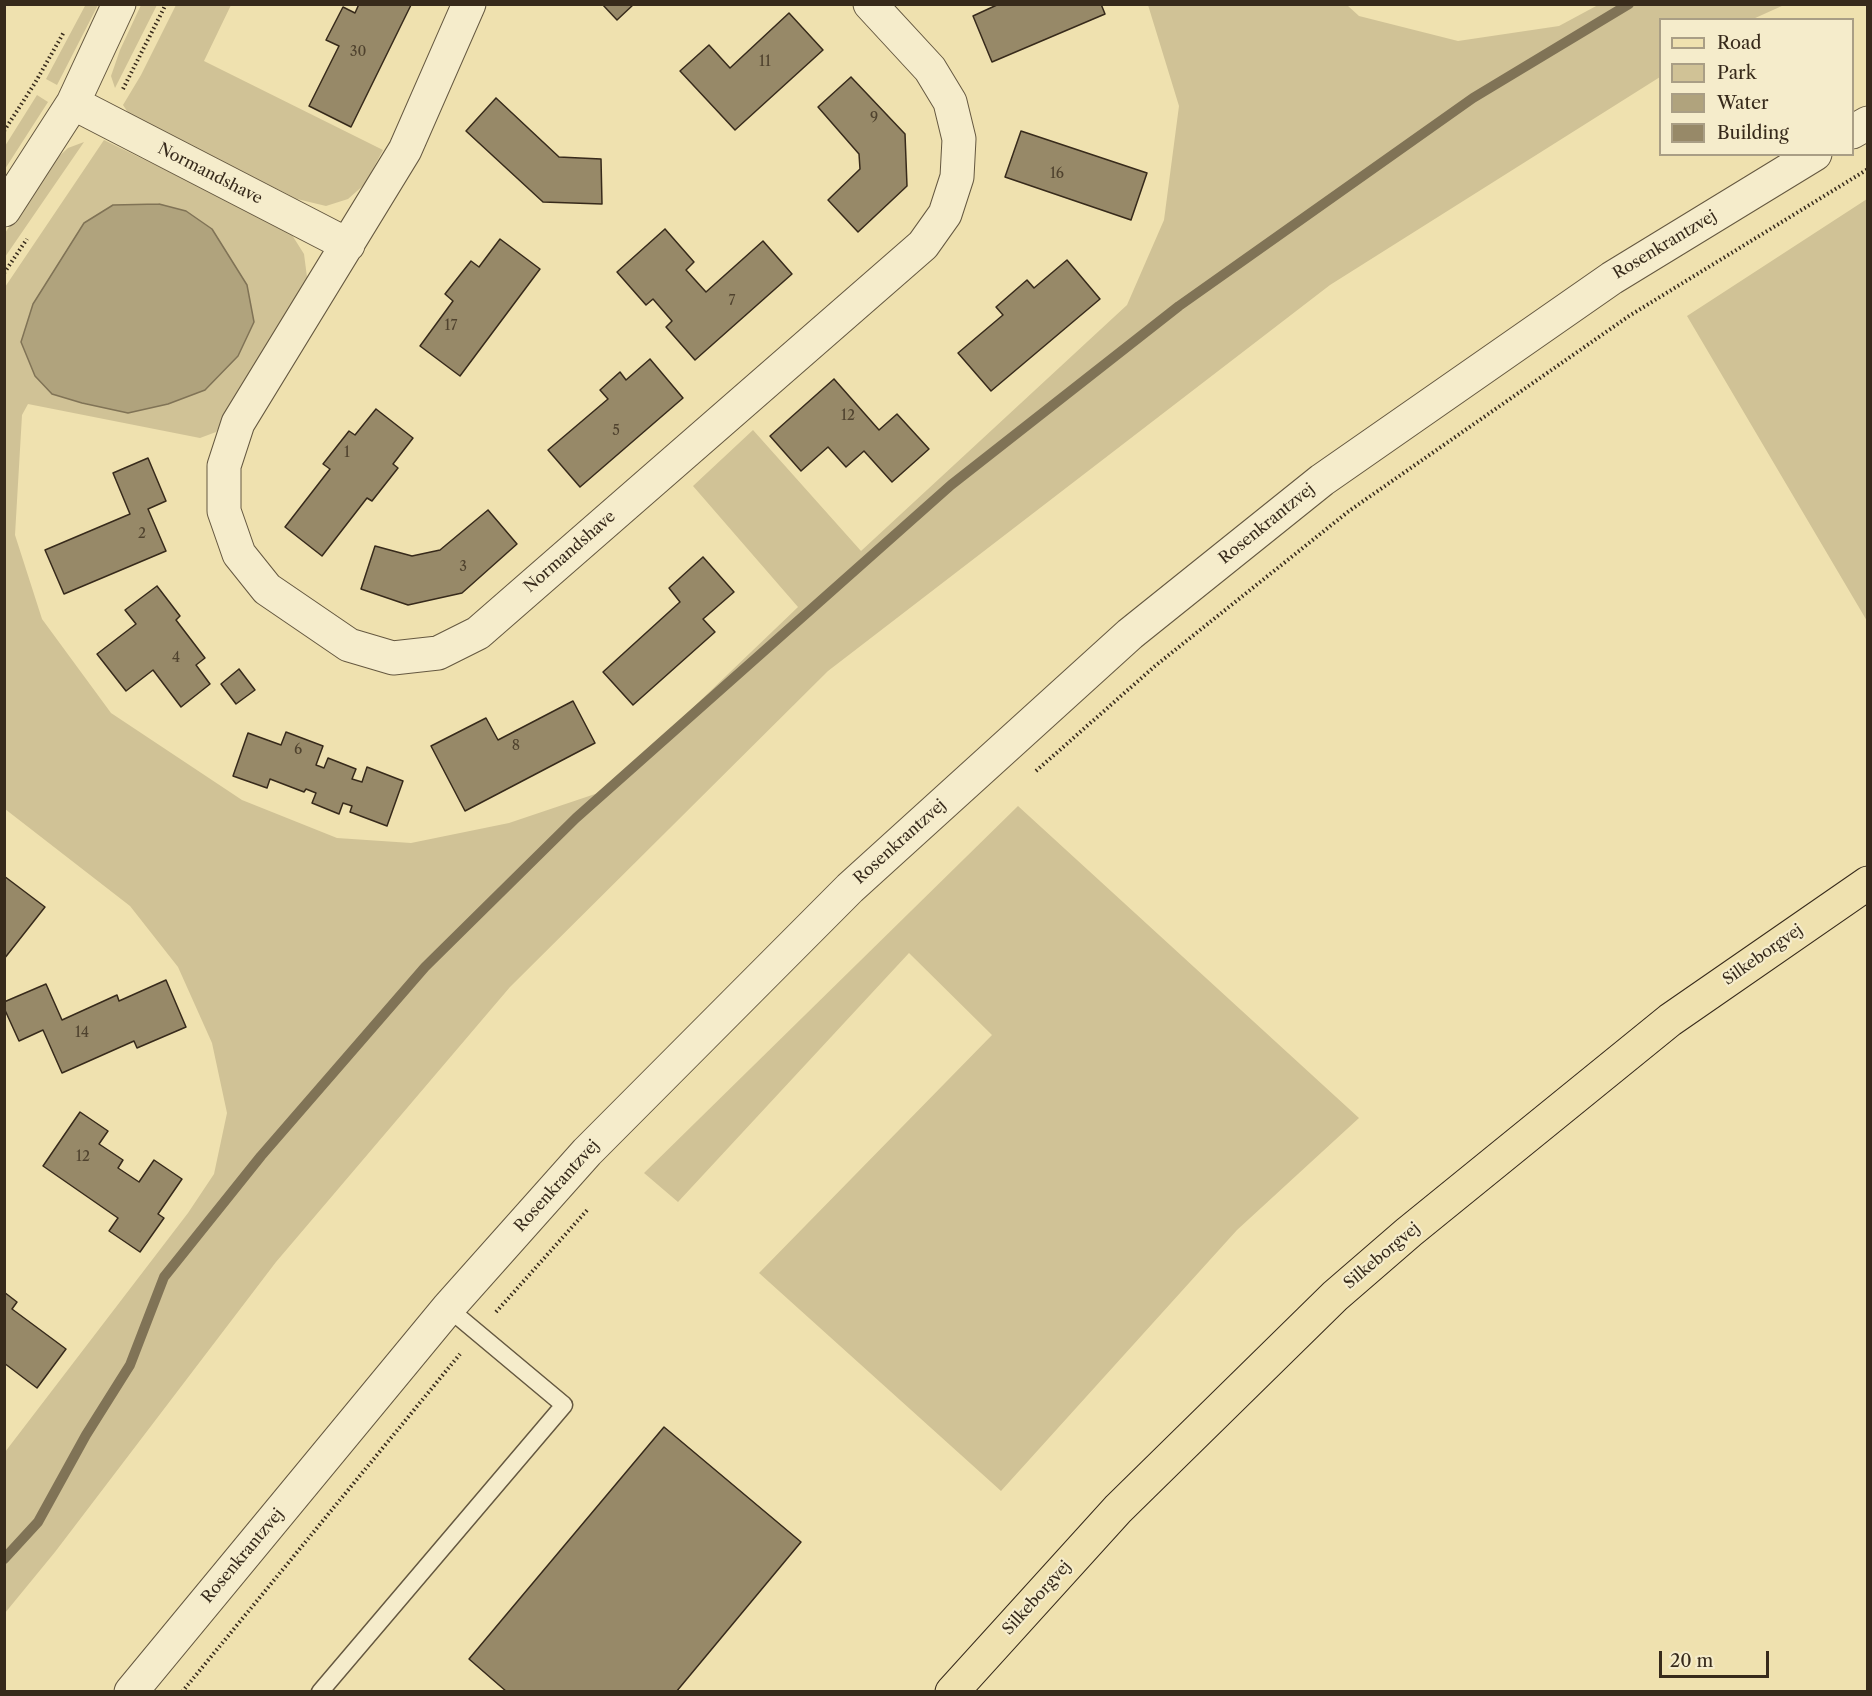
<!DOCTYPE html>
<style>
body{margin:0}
#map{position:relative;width:1872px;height:1696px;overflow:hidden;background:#efe1af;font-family:"Libre Caslon Text",serif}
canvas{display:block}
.frame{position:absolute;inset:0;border:6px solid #372a1b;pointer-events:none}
.legend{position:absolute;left:1659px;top:18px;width:195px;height:138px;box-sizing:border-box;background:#f5eccb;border:2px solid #a99e85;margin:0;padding:8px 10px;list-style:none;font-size:18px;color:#372a1b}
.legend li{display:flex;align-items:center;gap:12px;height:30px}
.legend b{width:30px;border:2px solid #a99e85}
.scale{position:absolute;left:1659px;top:1651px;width:110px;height:27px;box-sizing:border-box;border:3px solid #372a1b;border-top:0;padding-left:8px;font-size:18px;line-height:21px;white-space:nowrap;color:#372a1b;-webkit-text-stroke:4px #f5eccb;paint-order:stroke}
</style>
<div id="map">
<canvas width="1872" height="1696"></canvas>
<div class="frame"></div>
<ul class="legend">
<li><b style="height:8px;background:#efe1af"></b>Road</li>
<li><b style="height:16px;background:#d0c296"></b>Park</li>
<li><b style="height:16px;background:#b0a37d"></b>Water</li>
<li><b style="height:16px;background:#978968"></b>Building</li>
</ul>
<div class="scale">20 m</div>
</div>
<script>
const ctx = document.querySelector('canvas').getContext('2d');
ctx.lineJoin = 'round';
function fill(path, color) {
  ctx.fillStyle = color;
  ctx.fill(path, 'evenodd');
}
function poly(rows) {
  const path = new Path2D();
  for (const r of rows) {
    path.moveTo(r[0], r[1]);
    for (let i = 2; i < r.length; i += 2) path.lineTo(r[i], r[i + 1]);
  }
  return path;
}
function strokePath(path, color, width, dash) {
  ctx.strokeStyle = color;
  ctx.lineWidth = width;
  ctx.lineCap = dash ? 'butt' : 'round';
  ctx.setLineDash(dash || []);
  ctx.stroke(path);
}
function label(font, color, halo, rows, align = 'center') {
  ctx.font = font + ' "Libre Caslon Text",serif';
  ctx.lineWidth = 4.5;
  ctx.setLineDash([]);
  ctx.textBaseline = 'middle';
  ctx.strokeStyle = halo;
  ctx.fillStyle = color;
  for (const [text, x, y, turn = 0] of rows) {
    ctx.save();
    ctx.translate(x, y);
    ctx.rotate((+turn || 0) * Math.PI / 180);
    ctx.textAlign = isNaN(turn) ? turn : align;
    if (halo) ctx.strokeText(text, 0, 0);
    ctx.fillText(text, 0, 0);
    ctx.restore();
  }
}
const green = poly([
 [86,4,98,5,57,85,46,79],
 [141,5,157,5,115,88,111,76,120,50],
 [176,5,231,5,204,61,383,150,365,184,348,199,326,206,297,199,129,114,123,105,141,75],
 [1148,5,1347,5,1359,16,1458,41,1559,26,1598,5,1784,5,1753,19,1660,20,1660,77,1330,285,828,671,510,987,276,1262,55,1552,5,1613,5,1452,188,1213,214,1174,227,1113,212,1043,178,967,130,906,5,809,5,287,104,140,274,223,292,235,304,254,307,277,302,297,216,432,200,438,28,404,22,415,15,535,42,619,111,713,242,800,337,838,411,843,509,823,607,790,798,607,693,486,753,430,861,551,1127,305,1164,220,1179,106],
 [37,95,48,102,5,169,5,146],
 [84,142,5,257,5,258,5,233,53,162,68,148],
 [1867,199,1867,621,1687,316],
 [1018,806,1359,1118,1237,1230,1001,1491,759,1273,992,1035,909,953,678,1202,644,1173]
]);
const water = poly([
 [159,204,186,211,212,229,247,285,254,322,238,356,205,390,168,404,128,413,82,403,52,394,35,376,21,342,33,304,84,223,113,205,159,204]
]);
const stream = poly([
 [4,1559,38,1522,86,1435,130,1365,164,1277,261,1156,425,967,576,818,951,485,1179,306,1473,98,1629,4]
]);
const building = poly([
 [359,4,411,5,351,127,309,106,339,46,326,40,343,7,355,13,359,4],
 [602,4,634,4,617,20,602,4],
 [999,4,1101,4,1105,14,992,62,973,16,999,4],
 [789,13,823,50,735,130,680,71,709,45,730,68,789,13],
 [851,77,905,134,907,186,858,232,828,200,860,169,859,154,818,107,851,77],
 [496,98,559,157,601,159,602,204,543,202,466,131,496,98],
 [1021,131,1147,173,1131,220,1005,177,1021,131],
 [665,229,694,262,686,270,706,292,763,241,792,274,695,360,666,327,672,321,653,299,646,305,617,272,665,229],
 [500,239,540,269,460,376,420,346,453,301,445,294,471,261,479,267,500,239],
 [1067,260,1100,299,991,391,958,353,1003,315,996,307,1027,280,1034,288,1067,260],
 [650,359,683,398,580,487,548,450,608,399,600,390,620,372,626,380,650,359],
 [834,379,879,430,897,414,929,449,892,482,864,451,846,467,828,447,801,471,770,436,834,379],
 [376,409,413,438,393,464,398,468,372,501,367,498,322,556,285,527,330,469,323,464,349,431,355,435,376,409],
 [148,458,166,501,148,509,166,551,64,594,45,550,130,514,113,473,148,458],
 [488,510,517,544,462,593,408,605,361,589,375,546,412,556,440,550,488,510],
 [703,557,734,592,703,619,715,632,633,705,603,672,680,602,669,588,703,557],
 [157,586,180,616,176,620,205,658,196,665,210,684,181,707,153,670,126,691,97,654,136,624,125,610,157,586],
 [239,669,255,690,236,704,221,684,239,669],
 [573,701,595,743,465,811,431,746,486,718,498,740,573,701],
 [286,732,323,746,316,765,324,768,328,758,356,769,352,779,362,782,367,767,403,781,387,826,350,812,352,806,343,803,339,814,312,803,316,793,306,789,304,792,270,779,267,788,233,776,248,733,281,745,286,732],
 [4,876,45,907,4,959,4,876],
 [166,980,186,1027,137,1048,134,1041,62,1073,43,1030,19,1041,4,1008,4,1002,46,984,62,1020,117,995,119,1001,166,980],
 [80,1112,108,1131,99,1144,123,1160,118,1168,139,1182,154,1160,182,1179,158,1214,164,1218,140,1252,109,1231,118,1218,43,1166,80,1112],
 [4,1292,17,1302,12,1309,66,1349,37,1388,4,1363,4,1292],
 [664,1427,801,1542,676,1692,507,1692,469,1659,664,1427]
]);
const path = poly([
 [123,89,166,4],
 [4,131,35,83,64,32],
 [4,273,27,239],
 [1036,771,1155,666,1349,511,1629,316,1868,169],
 [496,1312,589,1208],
 [182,1692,460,1354]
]);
const lane = poly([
 [320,1692,564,1405,448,1308]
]);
const street = poly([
 [469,4,405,150,238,423,224,466,224,511,239,554,267,589,349,645,393,658,438,653,478,633,923,245,945,214,957,177,959,139,950,102,930,69,870,4],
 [73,103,348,245],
 [1852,132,1868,123],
 [4,210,73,103,119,4],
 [131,1692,448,1308,587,1152,850,888,1130,634,1322,480,1612,278,1815,154]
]);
const primary = poly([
 [952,1692,1118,1509,1335,1296,1409,1232,1670,1020,1868,883]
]);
const numberNames = [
 ["30",358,52],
 ["11",765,62],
 ["9",874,118],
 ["16",1057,174],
 ["7",732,301],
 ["17",451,326],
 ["12",848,416],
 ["5",616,431],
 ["1",347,453],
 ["2",142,534],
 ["3",463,567],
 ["4",176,658],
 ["8",516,746],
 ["6",298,750],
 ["14",82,1033],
 ["12",83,1157]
];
const streetNames = [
 ["Normandshave",210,174,27],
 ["Rosenkrantzvej",1665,245,-31],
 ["Rosenkrantzvej",1267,524,-39],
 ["Normandshave",570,552,-41],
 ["Rosenkrantzvej",900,842,-42],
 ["Silkeborgvej",1763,955,-35],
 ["Rosenkrantzvej",557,1186,-48],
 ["Silkeborgvej",1382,1256,-40],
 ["Rosenkrantzvej",243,1556,-50],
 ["Silkeborgvej",1037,1598,-48]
];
fill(green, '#d0c296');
fill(water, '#b0a37d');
strokePath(water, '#807356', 1.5);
strokePath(stream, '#807356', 10);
fill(building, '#978968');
strokePath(building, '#372a1b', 1.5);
strokePath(lane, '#655840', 19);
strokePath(street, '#655840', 35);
strokePath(primary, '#372a1b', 35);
strokePath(path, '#372a1b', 4, [1.5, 3]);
strokePath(lane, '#f5eccb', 16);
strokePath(street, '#f5eccb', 33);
strokePath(primary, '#efe1af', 33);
label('14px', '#4f422e', null, numberNames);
label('16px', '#372a1b', '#f5eccb', streetNames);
</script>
